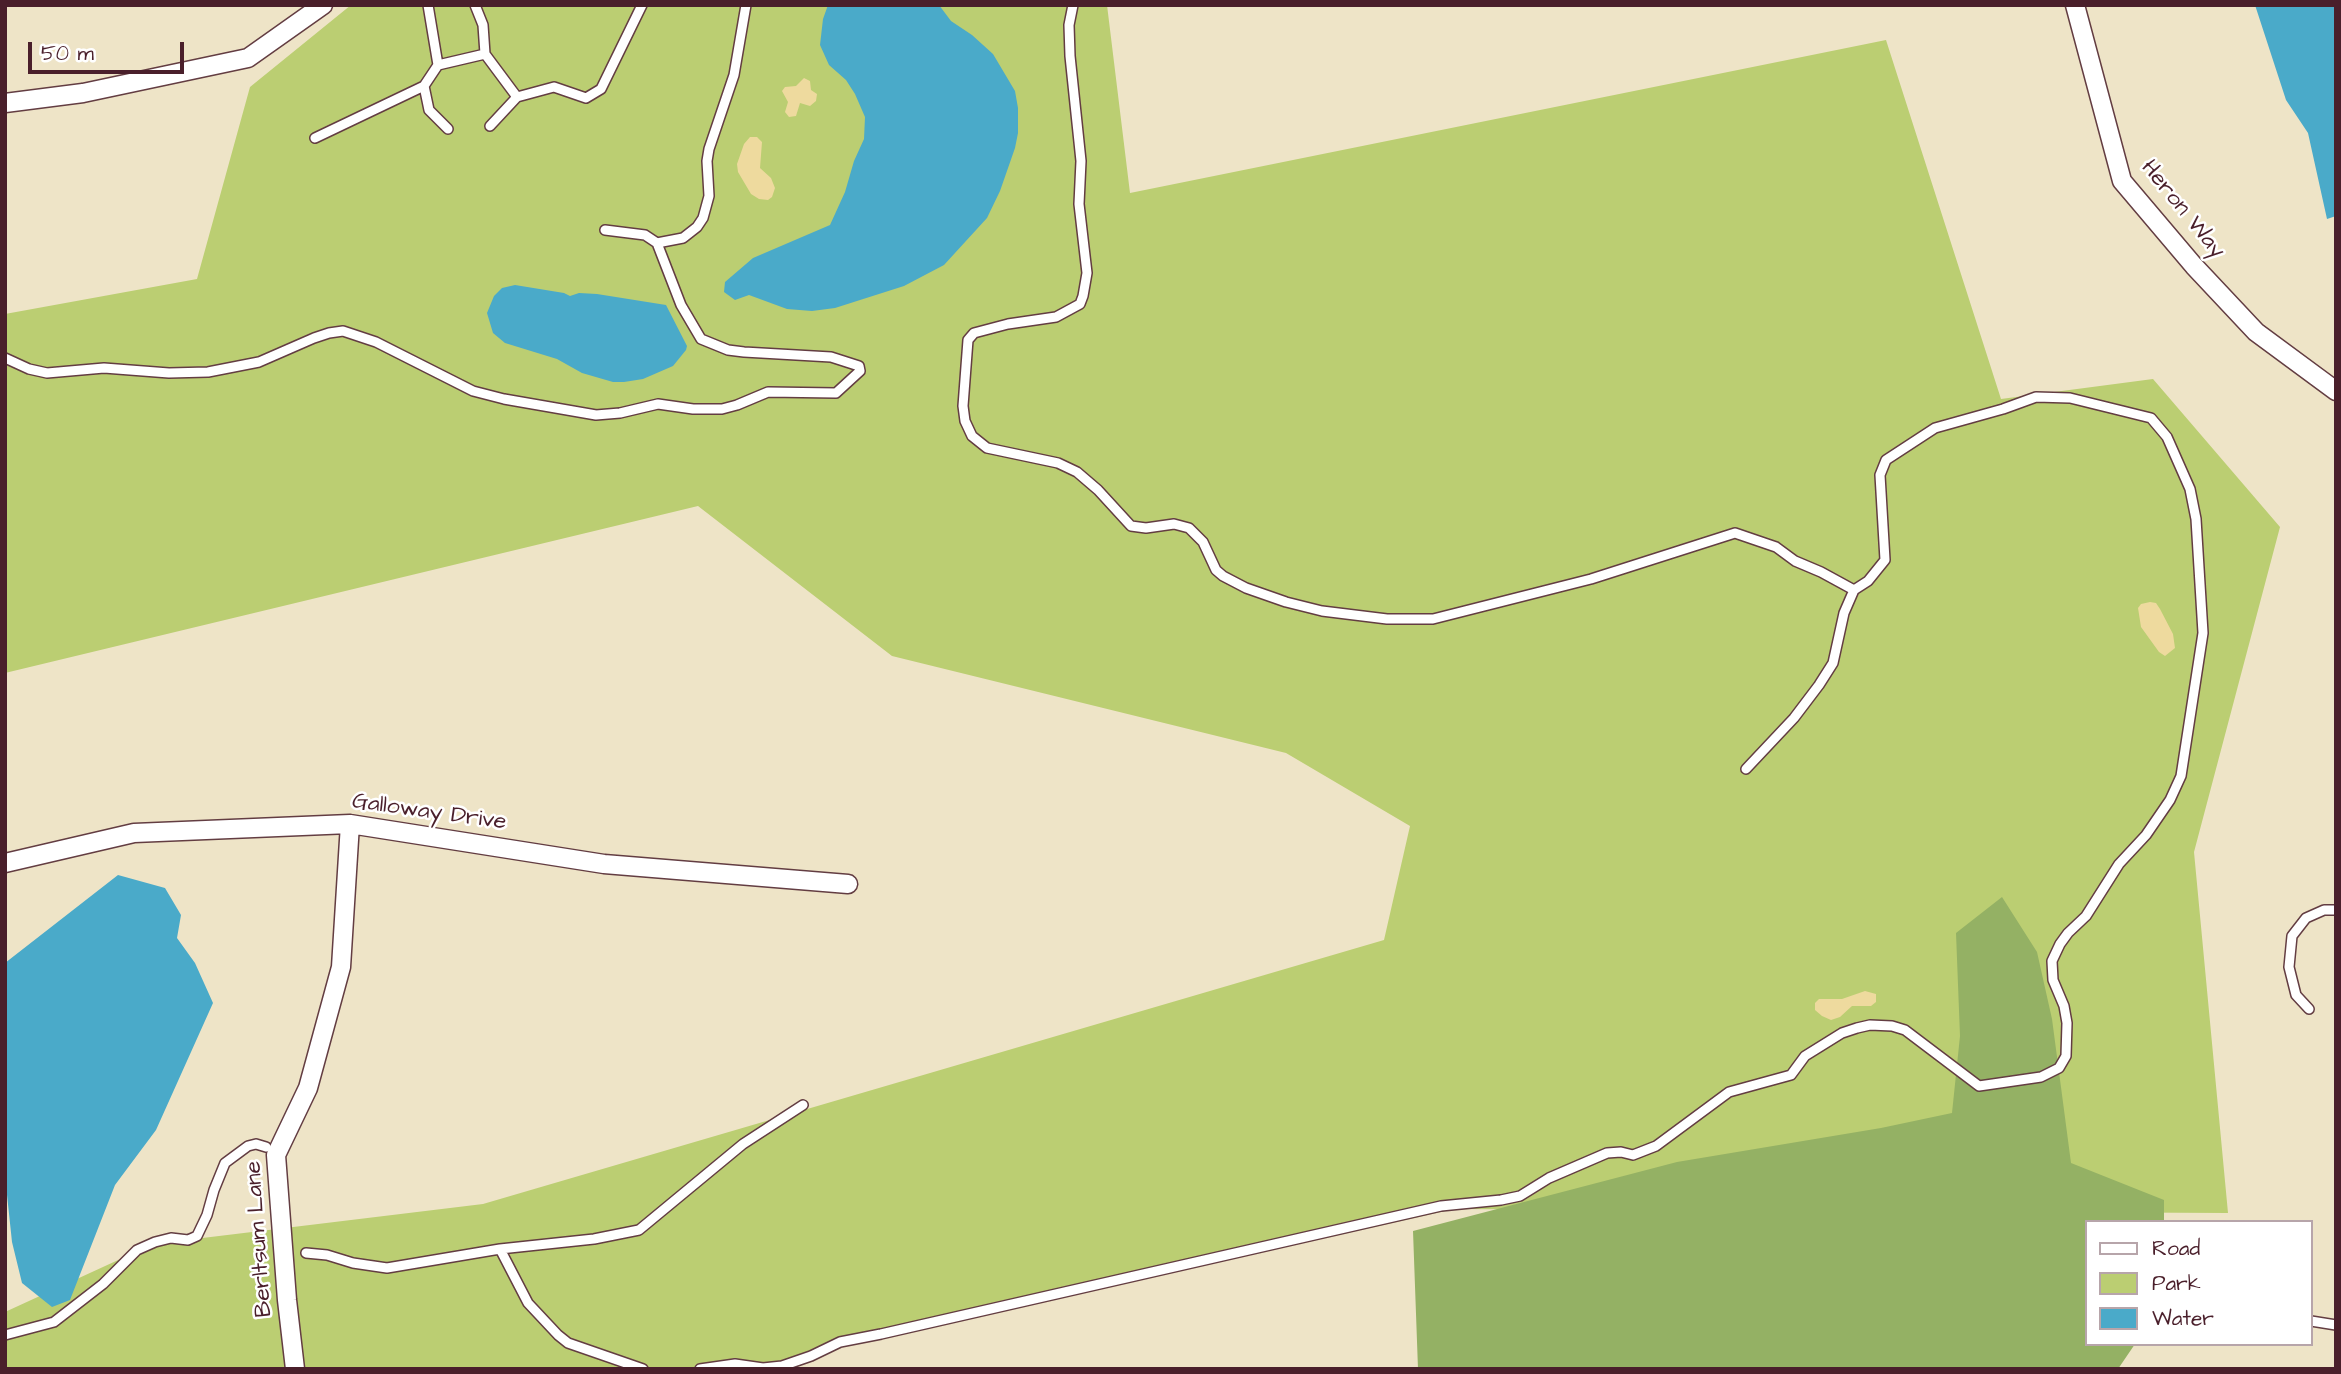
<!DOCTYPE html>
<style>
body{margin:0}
#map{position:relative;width:2341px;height:1374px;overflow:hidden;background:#eee4c7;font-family:"Architects Daughter",sans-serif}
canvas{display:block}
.frame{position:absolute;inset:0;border:7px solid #4a1f2b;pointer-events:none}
.legend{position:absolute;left:2085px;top:1220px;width:228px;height:126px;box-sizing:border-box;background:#fff;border:2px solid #b7a5aa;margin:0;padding:9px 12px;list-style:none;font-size:21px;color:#4a1f2b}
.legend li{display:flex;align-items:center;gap:14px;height:35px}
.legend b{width:35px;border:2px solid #b7a5aa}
.scale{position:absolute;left:28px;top:42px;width:156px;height:32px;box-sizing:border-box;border:4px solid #4a1f2b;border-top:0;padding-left:9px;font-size:21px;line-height:24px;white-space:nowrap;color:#4a1f2b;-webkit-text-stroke:5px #fff;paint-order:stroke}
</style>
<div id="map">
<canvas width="2341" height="1374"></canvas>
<div class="frame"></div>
<ul class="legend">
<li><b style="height:9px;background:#fff"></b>Road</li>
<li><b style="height:19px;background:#bbce72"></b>Park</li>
<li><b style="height:19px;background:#4aaac9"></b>Water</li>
</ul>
<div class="scale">50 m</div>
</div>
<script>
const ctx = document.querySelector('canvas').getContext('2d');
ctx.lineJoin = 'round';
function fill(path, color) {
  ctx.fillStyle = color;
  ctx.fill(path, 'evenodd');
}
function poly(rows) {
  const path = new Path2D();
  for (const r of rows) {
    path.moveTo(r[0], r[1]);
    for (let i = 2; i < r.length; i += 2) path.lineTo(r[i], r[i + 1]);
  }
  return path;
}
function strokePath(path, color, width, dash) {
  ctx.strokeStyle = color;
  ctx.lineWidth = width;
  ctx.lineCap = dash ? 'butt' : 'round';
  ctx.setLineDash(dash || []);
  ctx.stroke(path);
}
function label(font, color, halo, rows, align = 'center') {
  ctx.font = font + ' "Architects Daughter",sans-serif';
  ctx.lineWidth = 5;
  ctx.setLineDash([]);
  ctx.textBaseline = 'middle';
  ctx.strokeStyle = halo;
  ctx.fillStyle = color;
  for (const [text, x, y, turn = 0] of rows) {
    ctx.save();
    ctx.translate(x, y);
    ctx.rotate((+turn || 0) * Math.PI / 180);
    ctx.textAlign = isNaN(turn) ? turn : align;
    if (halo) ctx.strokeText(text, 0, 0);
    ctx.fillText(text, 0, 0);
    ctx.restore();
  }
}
const green = poly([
 [351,5,1107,5,1130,193,1886,40,2001,399,2153,379,2280,527,2194,852,2228,1213,1454,1209,742,1369,5,1369,5,1312,153,1244,483,1204,1384,940,1410,826,1286,753,892,656,698,506,5,673,5,314,197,279,250,87]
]);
const forest = poly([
 [2002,897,2037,952,2052,1019,2071,1163,2164,1200,2164,1222,2087,1222,2087,1344,2135,1344,2118,1369,1418,1369,1413,1231,1677,1162,1881,1128,1952,1113,1960,1036,1956,933]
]);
const sand = poly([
 [804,78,810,81,811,90,817,94,816,101,810,106,800,103,796,116,789,117,785,112,788,102,782,91,785,87,796,86],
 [750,137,757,137,762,142,760,168,771,178,775,188,772,197,768,200,759,199,751,194,738,172,737,164,744,144],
 [2150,602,2156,603,2160,609,2173,634,2175,648,2165,656,2159,652,2141,627,2138,608,2141,604],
 [1865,991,1876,994,1876,1002,1871,1006,1852,1006,1840,1017,1831,1020,1822,1016,1815,1010,1815,1003,1819,999,1842,999]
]);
const water = poly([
 [828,5,939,5,951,21,972,35,993,54,1015,91,1018,108,1018,133,1015,148,1000,191,987,218,944,265,904,286,835,308,812,311,787,309,749,295,735,300,724,292,725,282,753,258,830,225,845,192,854,161,864,139,865,117,855,94,846,80,829,65,820,45,823,19],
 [2255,5,2336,5,2336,216,2327,219,2308,133,2286,100],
 [515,285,564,293,570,296,579,293,597,294,666,305,687,346,686,350,673,366,643,379,624,382,613,382,582,373,557,359,505,343,493,333,487,313,494,296,502,288],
 [118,875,165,888,181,915,177,938,195,963,213,1003,156,1130,115,1185,70,1300,52,1307,22,1283,12,1242,5,1176,5,963]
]);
const lane = poly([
 [475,5,483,25,485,54,517,97,554,87,586,98,601,89,642,5],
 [1073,5,1069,25,1070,56,1081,161,1079,204,1087,273,1083,296,1080,304,1056,317,1008,324,974,333,968,340,963,406,965,421,972,436,987,448,1058,463,1077,472,1098,490,1131,526,1146,528,1174,524,1189,528,1203,542,1216,570,1223,576,1246,588,1286,602,1322,611,1387,619,1433,619,1591,579,1735,533,1776,547,1795,561,1821,572,1854,590],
 [438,65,485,54],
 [424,86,429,110,448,129],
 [490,126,517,97],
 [315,138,424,86,438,65,428,5],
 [657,243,683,238,697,227,703,218,709,196,707,161,709,149,734,75,746,5],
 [5,358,29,369,47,373,104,368,169,373,208,372,259,362,314,338,329,333,343,331,376,342,473,391,504,399,596,415,620,413,658,404,693,409,722,409,737,405,768,392,836,393,860,371,859,366,831,357,744,352,728,350,701,339,681,305,657,243,645,235,605,230],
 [2309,1009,2296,995,2289,967,2292,936,2306,918,2324,910,2336,910],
 [500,1249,528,1303,558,1335,568,1343,643,1369],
 [306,1253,327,1255,353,1263,387,1268,500,1249,594,1239,639,1230,743,1144,803,1105],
 [2311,1321,2336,1325],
 [5,1335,54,1322,103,1284,137,1250,155,1242,171,1238,188,1240,197,1236,207,1215,214,1190,225,1163,248,1146,256,1144,266,1147],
 [700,1369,735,1364,763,1368,782,1366,811,1356,840,1342,881,1334,1441,1206,1501,1200,1520,1196,1549,1178,1607,1153,1621,1152,1633,1155,1656,1146,1729,1092,1791,1075,1805,1056,1842,1033,1857,1028,1870,1025,1892,1026,1905,1030,1979,1086,2041,1077,2059,1068,2066,1056,2067,1023,2064,1006,2053,980,2052,961,2060,944,2068,933,2086,916,2119,864,2146,835,2170,800,2181,776,2203,633,2196,519,2190,489,2167,437,2151,418,2070,398,2036,397,2003,409,1935,428,1886,460,1880,475,1885,560,1868,581,1854,590,1844,613,1833,663,1819,685,1794,718,1746,769]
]);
const street = poly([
 [2075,5,2122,181,2194,266,2256,332,2336,391],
 [5,103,83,93,248,58,323,5],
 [5,863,134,833,350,824,604,864,848,884],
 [295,1369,287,1300,276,1155,308,1088,341,967,350,824]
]);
const streetNames = [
 ["Heron Way",2182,210,51],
 ["Galloway Drive",429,813,8],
 ["Berltsum Lane",260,1239,-94]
];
fill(green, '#bbce72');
fill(forest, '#94b164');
fill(sand, '#eeda9e');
fill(water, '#4aaac9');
strokePath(lane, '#633d42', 12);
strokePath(street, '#633d42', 21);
strokePath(lane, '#fff', 9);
strokePath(street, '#fff', 18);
label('23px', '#4a1f2b', '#fff', streetNames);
</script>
